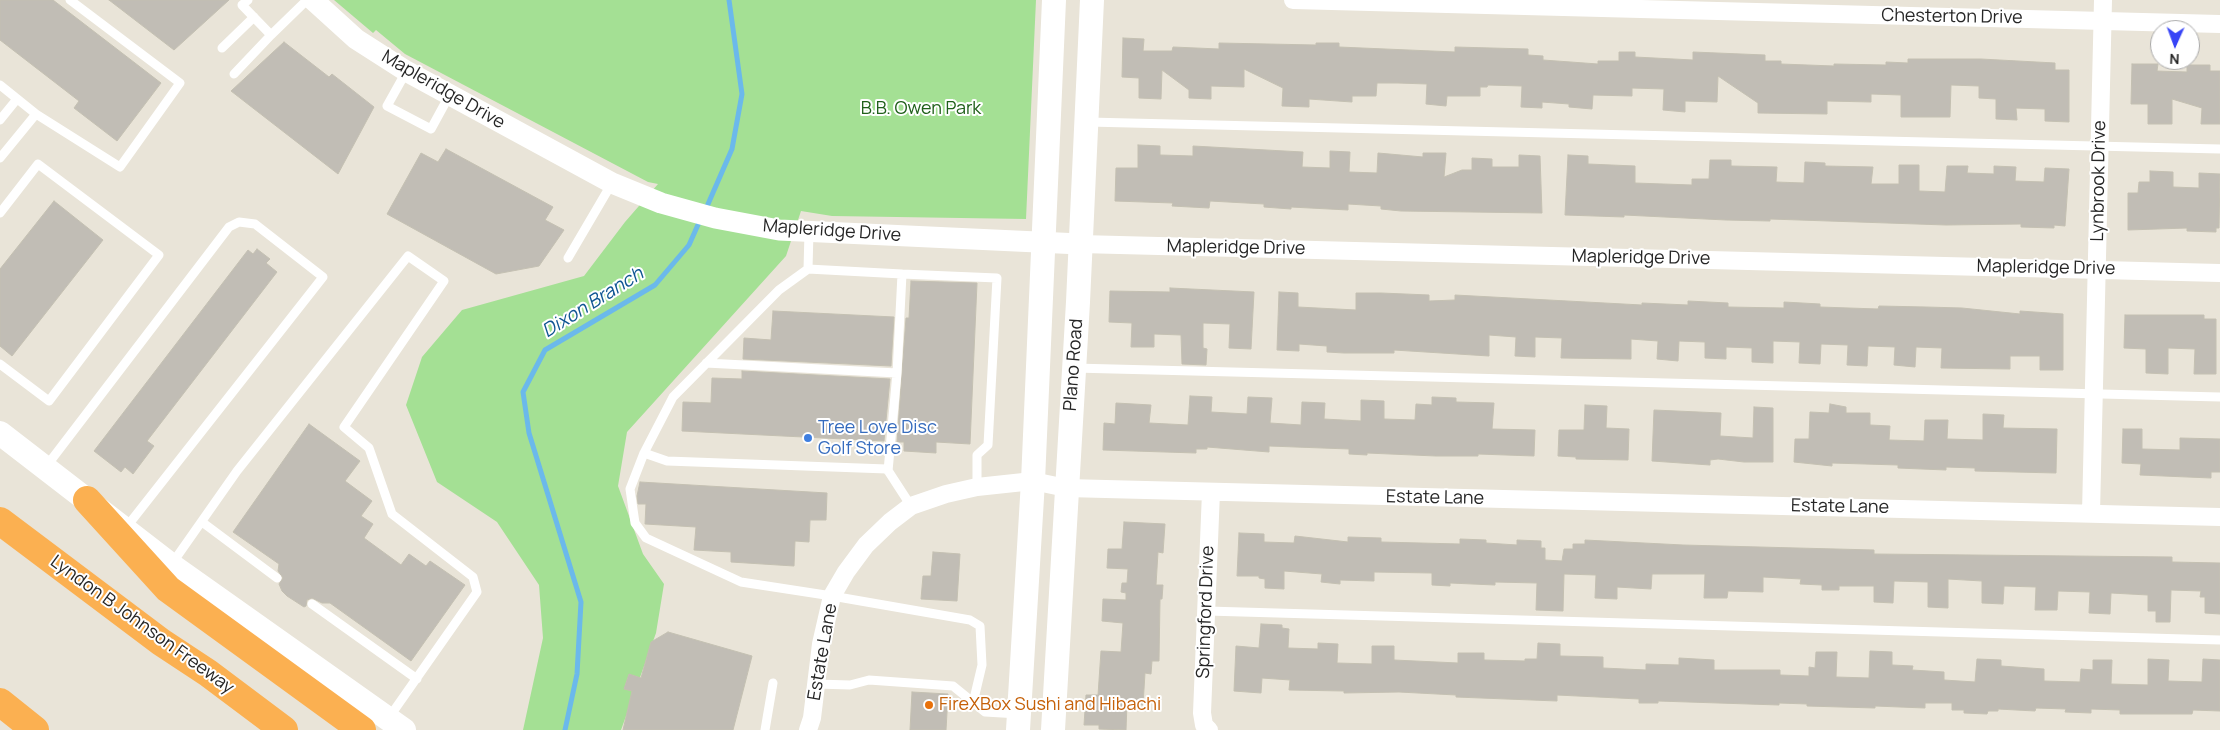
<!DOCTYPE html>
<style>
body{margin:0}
#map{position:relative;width:2220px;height:730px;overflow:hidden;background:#e9e4d8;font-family:Manrope,sans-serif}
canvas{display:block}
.north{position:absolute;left:2150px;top:20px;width:50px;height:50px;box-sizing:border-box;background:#fff;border:1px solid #a8a8a8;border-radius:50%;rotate:182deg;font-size:14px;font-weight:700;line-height:20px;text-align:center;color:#262626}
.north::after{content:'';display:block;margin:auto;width:18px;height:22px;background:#3844f6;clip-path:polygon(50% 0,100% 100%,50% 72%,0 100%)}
</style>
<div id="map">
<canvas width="2220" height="730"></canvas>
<div class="north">N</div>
</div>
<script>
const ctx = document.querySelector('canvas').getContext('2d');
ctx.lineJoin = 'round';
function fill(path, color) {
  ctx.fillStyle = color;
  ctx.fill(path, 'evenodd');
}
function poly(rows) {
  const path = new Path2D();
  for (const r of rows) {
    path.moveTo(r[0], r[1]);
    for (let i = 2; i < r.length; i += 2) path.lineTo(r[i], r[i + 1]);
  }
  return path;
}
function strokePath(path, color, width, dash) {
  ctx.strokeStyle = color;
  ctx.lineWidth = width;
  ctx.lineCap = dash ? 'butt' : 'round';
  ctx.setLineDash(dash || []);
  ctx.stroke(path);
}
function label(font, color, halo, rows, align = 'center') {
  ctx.font = font + ' Manrope,sans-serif';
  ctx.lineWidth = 4;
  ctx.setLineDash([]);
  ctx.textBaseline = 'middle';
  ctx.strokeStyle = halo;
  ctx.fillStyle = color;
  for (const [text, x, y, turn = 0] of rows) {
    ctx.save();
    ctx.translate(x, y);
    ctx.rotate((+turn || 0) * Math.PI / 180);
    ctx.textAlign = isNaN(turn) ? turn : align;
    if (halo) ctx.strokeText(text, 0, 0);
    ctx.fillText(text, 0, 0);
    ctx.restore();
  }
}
const green = poly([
 [334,0,1036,0,1026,219,832,216,801,211,786,256,627,432,618,486,643,554,664,584,656,633,621,730,523,730,543,638,539,585,497,522,437,482,406,405,422,357,462,310,584,276,625,222,658,184,648,182,405,54,376,30,373,33]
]);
const stream = poly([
 [705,211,732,149,742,94,729,0],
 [565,730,577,674,581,602,529,433,523,392,545,350,655,285,689,245,701,218]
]);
const building = poly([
 [0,0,53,0,161,83,117,141,74,108,79,101,0,40,0,0],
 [109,0,229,0,174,50,109,0],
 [1123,38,1144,39,1143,51,1172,51,1173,47,1219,49,1219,43,1316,45,1316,43,1339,43,1339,47,1455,52,1455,47,1528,49,1528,55,1543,56,1543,60,1598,64,1598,61,1619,61,1619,52,1635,52,1635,57,1693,60,1693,52,1765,55,1765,61,1781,61,1781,64,1834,66,1834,64,1886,65,1886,62,1908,63,1908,59,1981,59,2055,63,2055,70,2069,70,2069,122,2045,121,2045,109,2016,108,2017,120,1996,119,1996,99,1979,98,1979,86,1951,85,1950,117,1901,117,1901,95,1871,94,1871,102,1827,101,1827,114,1758,113,1758,103,1718,76,1717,102,1685,101,1685,112,1663,110,1664,89,1632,88,1632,96,1593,95,1592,109,1569,107,1569,104,1542,102,1542,108,1521,107,1522,86,1488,85,1487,87,1480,87,1480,96,1447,96,1446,106,1426,104,1427,84,1398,83,1377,83,1376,96,1352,96,1352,102,1309,99,1309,107,1282,106,1283,88,1244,69,1244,87,1211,86,1211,99,1189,98,1189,90,1162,70,1161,99,1139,98,1139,78,1122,77,1123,38],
 [284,42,329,77,332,74,374,107,338,174,231,91,284,42],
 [2132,64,2158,64,2157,71,2187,72,2187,65,2210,65,2210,71,2220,71,2220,124,2201,124,2202,108,2172,99,2172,124,2148,124,2148,104,2131,104,2132,64],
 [1138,145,1160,146,1160,155,1193,156,1193,146,1303,152,1302,167,1330,168,1330,151,1350,152,1349,172,1377,173,1378,153,1423,157,1423,153,1446,153,1444,177,1462,170,1472,170,1472,158,1492,159,1492,167,1519,167,1519,155,1540,156,1542,213,1401,211,1381,209,1381,206,1348,204,1348,210,1291,207,1291,209,1264,207,1264,204,1210,201,1209,208,1172,206,1173,203,1115,201,1116,168,1138,168,1138,145],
 [446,149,553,207,545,220,564,230,539,266,496,274,387,214,421,153,438,162,446,149],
 [1568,155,1588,156,1588,164,1635,166,1635,183,1692,185,1692,179,1709,179,1710,160,1731,160,1731,166,1777,167,1776,182,1804,183,1805,162,1825,163,1825,166,1873,167,1871,184,1899,184,1899,165,1919,165,1919,191,1945,192,1947,166,1968,166,1967,173,1994,174,1994,166,2016,167,2015,181,2044,182,2045,168,2069,169,2065,226,2054,225,2054,228,2021,227,2021,224,1946,225,1770,219,1770,221,1726,220,1624,215,1624,217,1565,215,1568,155],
 [2150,171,2173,172,2173,187,2199,188,2199,173,2220,174,2219,228,2216,228,2216,232,2187,231,2187,228,2128,230,2128,193,2138,193,2139,182,2150,182,2150,171],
 [54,201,103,240,12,356,0,346,0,269,54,201],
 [257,249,270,259,266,263,277,272,147,441,154,446,133,474,125,467,121,472,94,451,248,250,253,254,257,249],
 [911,281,977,283,970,444,936,442,936,453,904,451,904,442,897,442,906,318,909,318,911,281],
 [1170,288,1254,292,1251,349,1229,348,1230,324,1203,323,1203,348,1207,349,1206,365,1182,364,1181,335,1154,334,1154,347,1131,347,1132,323,1109,322,1110,291,1170,292,1170,288],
 [1279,292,1298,293,1298,307,1356,310,1356,293,1381,293,1429,295,1429,301,1455,300,1455,295,1642,305,1642,303,1688,305,1688,301,1728,303,1728,307,1784,308,1784,302,1820,304,1820,307,1878,309,1879,306,1926,307,1962,308,2020,314,2020,311,2063,314,2063,370,2040,370,2040,356,2010,356,2010,369,1941,368,1942,348,1916,347,1915,367,1894,365,1895,347,1868,346,1867,366,1847,365,1848,345,1821,344,1820,364,1799,363,1800,342,1773,341,1773,363,1752,362,1752,348,1726,347,1726,359,1705,358,1705,342,1679,341,1678,361,1657,359,1658,341,1631,339,1631,359,1561,358,1562,338,1535,337,1535,357,1515,356,1516,337,1489,335,1489,356,1394,350,1394,353,1344,353,1327,352,1327,346,1299,344,1299,351,1277,350,1279,292],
 [773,311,894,317,891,366,743,359,744,338,771,340,773,311],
 [2125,315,2204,315,2204,319,2216,319,2216,374,2194,374,2195,349,2168,348,2168,374,2146,373,2146,349,2124,348,2125,315],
 [742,371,890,379,884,441,682,431,683,402,711,403,712,378,742,379,742,371],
 [1190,396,1212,397,1211,412,1247,414,1248,397,1272,398,1270,423,1301,425,1302,402,1325,403,1324,419,1361,421,1361,400,1384,401,1384,419,1415,420,1416,404,1432,405,1432,397,1456,398,1456,402,1494,403,1492,429,1535,430,1534,456,1478,454,1478,456,1436,456,1367,453,1367,455,1349,454,1349,449,1269,446,1269,452,1207,447,1207,449,1196,449,1196,453,1103,450,1104,423,1115,424,1116,403,1151,405,1149,423,1188,425,1190,396],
 [1830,404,1846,407,1846,413,1870,413,1870,425,1890,426,1889,440,1924,441,1925,420,1948,420,1947,439,1983,440,1983,414,2004,415,2003,428,2057,429,2056,473,1975,471,1975,468,1946,467,1946,470,1898,468,1898,465,1832,463,1832,466,1794,462,1795,439,1809,439,1810,412,1829,413,1830,404],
 [1585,405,1607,406,1606,428,1629,429,1628,460,1576,459,1576,457,1558,456,1559,430,1584,430,1585,405],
 [1754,407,1773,408,1773,462,1744,462,1718,459,1710,460,1710,465,1652,461,1654,410,1721,413,1720,436,1753,438,1754,407],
 [309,424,360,461,345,481,372,501,361,516,373,524,364,538,401,565,409,554,426,566,430,561,465,585,411,661,330,603,322,603,312,598,307,600,306,606,304,607,287,596,282,591,279,584,283,578,278,571,279,564,233,532,309,424],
 [2123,429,2142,429,2142,449,2180,450,2180,438,2220,439,2220,472,2211,472,2211,478,2140,475,2141,464,2122,463,2123,429],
 [640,482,827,493,826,520,810,520,809,542,795,541,794,566,731,562,731,552,694,550,696,527,645,524,646,504,638,504,637,496,640,482],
 [1124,522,1165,524,1163,553,1158,552,1156,585,1163,585,1162,599,1160,599,1159,661,1152,661,1151,674,1145,673,1143,705,1127,703,1126,730,1099,729,1099,725,1084,725,1086,695,1098,695,1101,651,1121,652,1123,623,1102,621,1103,599,1126,600,1126,593,1121,592,1122,583,1127,583,1128,569,1107,568,1108,549,1122,549,1124,522],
 [1239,533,1264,534,1264,542,1294,543,1295,536,1348,542,1348,537,1381,538,1381,542,1460,544,1460,539,1486,540,1486,543,1517,545,1517,540,1541,541,1541,548,1545,548,1545,560,1562,561,1564,549,1573,549,1573,544,1585,544,1585,540,1683,545,1874,550,1874,554,2172,557,2172,562,2220,563,2220,614,2205,613,2205,597,2200,597,2201,591,2171,590,2170,622,2156,622,2156,611,2148,611,2148,595,2111,593,2110,614,2089,613,2090,592,2058,591,2057,610,2035,610,2036,587,2004,586,2003,604,1982,603,1982,581,1948,579,1948,608,1928,607,1928,582,1894,581,1893,603,1874,602,1874,586,1839,586,1839,590,1822,590,1822,585,1800,584,1801,579,1763,577,1763,592,1728,591,1727,598,1704,598,1705,574,1652,574,1651,589,1617,587,1617,599,1595,598,1596,575,1564,574,1563,611,1536,610,1537,583,1495,582,1495,585,1450,583,1450,586,1432,585,1432,573,1374,572,1374,581,1340,580,1340,584,1321,582,1322,574,1284,571,1284,589,1265,588,1265,579,1259,578,1259,576,1237,576,1239,533],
 [933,552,960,554,957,601,921,599,923,576,931,576,933,552],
 [1261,624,1282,625,1282,628,1289,629,1288,648,1318,649,1318,643,1338,644,1337,663,1372,664,1372,646,1394,646,1394,660,1458,663,1458,653,1484,653,1484,660,1525,661,1525,659,1537,659,1538,643,1560,644,1560,656,1603,657,1603,668,1646,670,1646,664,1679,665,1679,658,1714,660,1714,670,1780,670,1780,675,1809,676,1809,667,1815,668,1816,652,1837,652,1836,677,1869,678,1870,651,1892,652,1892,665,1913,666,1912,670,1944,672,1944,680,1975,682,1977,659,2001,660,2001,666,2044,669,2044,681,2080,682,2081,669,2093,670,2093,660,2112,660,2111,684,2148,685,2148,659,2169,660,2168,681,2202,682,2203,659,2220,660,2220,711,2193,710,2192,714,2120,714,2120,710,2091,709,2091,713,2065,712,2066,709,2036,708,2035,711,1998,709,1998,711,1988,711,1987,714,1964,713,1964,710,1952,710,1952,703,1925,703,1925,708,1875,706,1875,708,1807,706,1807,704,1779,703,1779,705,1658,701,1658,703,1639,703,1639,699,1557,695,1557,701,1456,697,1456,695,1399,692,1344,693,1344,691,1289,690,1290,680,1262,678,1261,693,1234,691,1236,646,1259,648,1261,624],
 [668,632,752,656,733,730,623,730,632,691,624,689,629,674,641,678,651,642,668,632],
 [912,692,948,694,946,730,910,730,912,692]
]);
const service = poly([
 [248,0,242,5,271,35,307,0],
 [222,48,254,17],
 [406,72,387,106,431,129,449,96],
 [234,74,271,35],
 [0,85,36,114,120,167,180,83,70,0],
 [0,120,17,99],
 [1088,122,2220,149],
 [0,158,36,114],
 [0,213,38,164,159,255,49,401,0,364],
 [568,258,612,183],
 [902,274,997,278,988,445,977,455,977,487],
 [706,363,897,373,902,274,808,269],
 [1074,368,2220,397],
 [644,453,673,397,779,290,808,269,809,232],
 [45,468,229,227,239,222,255,224,323,277,125,529],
 [888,471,897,373],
 [911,506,887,469,667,461,644,453,630,489,635,523,646,538,741,582,832,596,970,620,980,626,982,665,973,703],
 [202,522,277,578],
 [171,565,237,471,408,256,444,281,344,427,369,448,392,514,473,577,477,592,388,719],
 [312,604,417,679],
 [1207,611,2220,640],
 [816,684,850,685,869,680,953,686,985,712,1019,714],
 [765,730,773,683]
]);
const minor = poly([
 [1293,0,2220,24],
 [1080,244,2220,273],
 [2091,513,2103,0],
 [808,730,812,718,821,644,832,596,846,572,866,545,890,522,911,506,946,494,977,487,1033,481,1066,488,2220,517],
 [1209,730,1204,725,1202,713,1211,492]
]);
const tertiary = poly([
 [313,0,356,39,406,71,612,183,661,203,715,218,779,230,1080,244]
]);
const secondary = poly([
 [0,433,171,565,404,730],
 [1018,730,1033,481,1054,0],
 [1053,730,1078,302,1092,0]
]);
const motorway = poly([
 [87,500,168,589,362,730],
 [0,521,161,642,208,673,284,730],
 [0,702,35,730]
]);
const markers = [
 [808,438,5,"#3f7fe0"],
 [929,705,5,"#e8710a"]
];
const streetNames = [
 ["Chesterton Drive",1952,17,1],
 ["Mapleridge Drive",443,90,30],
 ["Lynbrook Drive",2099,181,-89],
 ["Mapleridge Drive",832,231,4],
 ["Mapleridge Drive",1236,248,1],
 ["Mapleridge Drive",1641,258,1],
 ["Mapleridge Drive",2046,268,1],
 ["Plano Road",1074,365,-86],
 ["Estate Lane",1435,498,1],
 ["Estate Lane",1840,507,1],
 ["Springford Drive",1206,612,-88],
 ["Lyndon B Johnson Freeway",142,625,36],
 ["Estate Lane",823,652,-80]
];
const parkNames = [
 ["B.B. Owen Park",921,109]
];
const shopNames = [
 ["Tree Love Disc",818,428],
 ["Golf Store",818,449]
];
const foodNames = [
 ["FireXBox Sushi and Hibachi",939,705]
];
const waterNames = [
 ["Dixon Branch",593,303,-32]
];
fill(green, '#a4e094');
strokePath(stream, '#6bb9eb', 5);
fill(building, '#c1bdb5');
strokePath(building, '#c4c0b2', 1);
strokePath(service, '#fff', 9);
strokePath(minor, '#fff', 18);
strokePath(tertiary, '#fff', 21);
strokePath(secondary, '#fff', 24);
strokePath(motorway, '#fbb051', 28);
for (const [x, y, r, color] of markers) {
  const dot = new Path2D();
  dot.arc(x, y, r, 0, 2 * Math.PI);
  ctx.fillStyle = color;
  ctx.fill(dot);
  strokePath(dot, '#fff', 2);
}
label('18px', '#262626', '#fff', streetNames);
label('18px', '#20601a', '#fff', parkNames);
label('18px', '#366cbe', '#fff', shopNames, 'left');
label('18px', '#c56008', '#fff', foodNames, 'left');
label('italic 19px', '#0f5592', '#fff', waterNames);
</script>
